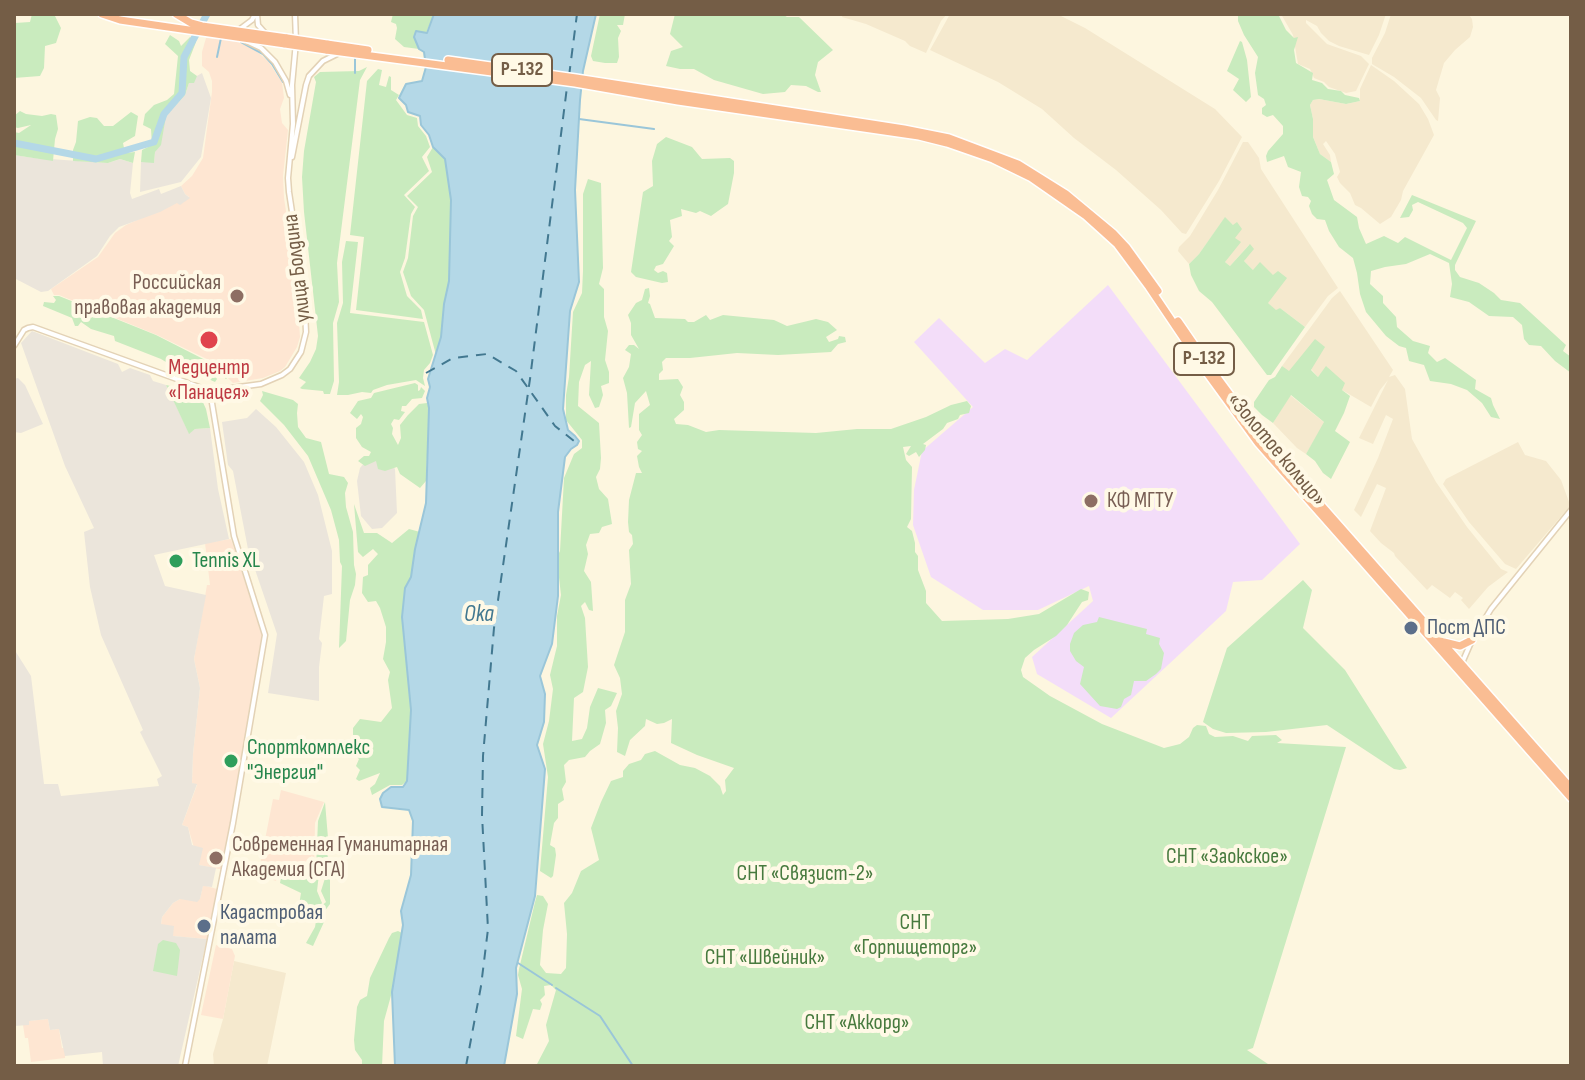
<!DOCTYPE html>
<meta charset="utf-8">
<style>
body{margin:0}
#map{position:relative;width:1585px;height:1080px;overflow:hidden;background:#fdf6df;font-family:"Sofia Sans Condensed",sans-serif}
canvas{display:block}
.frame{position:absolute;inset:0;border:16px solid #745d46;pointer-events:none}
</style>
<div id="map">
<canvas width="1585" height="1080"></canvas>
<div class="frame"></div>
</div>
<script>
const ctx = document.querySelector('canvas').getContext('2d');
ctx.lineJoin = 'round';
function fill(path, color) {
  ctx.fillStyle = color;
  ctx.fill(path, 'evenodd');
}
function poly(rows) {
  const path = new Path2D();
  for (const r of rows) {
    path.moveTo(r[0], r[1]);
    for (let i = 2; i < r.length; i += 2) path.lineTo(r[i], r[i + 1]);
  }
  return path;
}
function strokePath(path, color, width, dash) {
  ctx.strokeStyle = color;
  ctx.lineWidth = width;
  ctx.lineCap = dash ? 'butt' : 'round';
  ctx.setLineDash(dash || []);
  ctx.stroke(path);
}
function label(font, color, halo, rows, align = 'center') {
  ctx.font = font + ' "Sofia Sans Condensed",sans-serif';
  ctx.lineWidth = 8;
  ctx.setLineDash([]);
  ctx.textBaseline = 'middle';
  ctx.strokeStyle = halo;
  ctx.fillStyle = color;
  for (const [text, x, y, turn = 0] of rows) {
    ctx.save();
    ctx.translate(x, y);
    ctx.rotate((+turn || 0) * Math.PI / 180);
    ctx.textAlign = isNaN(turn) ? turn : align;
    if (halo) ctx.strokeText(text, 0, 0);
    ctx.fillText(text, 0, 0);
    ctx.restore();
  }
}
const residential = poly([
 [843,14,947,14,941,21,926,53,910,46,905,41,866,24,842,17],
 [950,14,1057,14,1085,28,1215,109,1242,137,1219,181,1186,234,1182,233,1161,210,1116,170,1074,138,1042,109,998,82,930,50],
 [1281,14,1386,14,1379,35,1369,55,1339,46,1329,41,1321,33,1317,26,1306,20,1306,23,1327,44,1361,56,1369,64,1356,91,1346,93,1329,87,1324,82,1314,78,1310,69,1298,64,1293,35],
 [1391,14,1456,14,1469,15,1472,19,1473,27,1470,37,1455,50,1444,63,1436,90,1440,98,1438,121,1436,120,1421,98,1394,77,1372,64,1372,58,1385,33],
 [1371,65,1394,81,1419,104,1428,119,1434,135,1403,191,1401,200,1391,217,1380,224,1361,208,1355,205,1350,193,1340,183,1337,177,1340,172,1335,154,1326,141,1323,144,1330,155,1331,162,1320,154,1313,137,1313,119,1310,105,1313,100,1319,99,1346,104,1360,101,1360,89],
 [1243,142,1248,142,1259,158,1261,169,1338,288,1328,296,1305,327,1280,308,1276,311,1268,303,1273,275,1253,270,1244,261,1249,245,1230,266,1225,262,1235,238,1233,225,1225,218,1199,254,1189,264,1178,251,1179,247,1190,236,1218,190],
 [1340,291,1393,370,1389,377,1395,375,1405,389,1412,439,1436,482,1467,527,1501,569,1508,572,1488,587,1469,609,1461,600,1463,598,1455,592,1450,598,1432,585,1427,590,1395,556,1394,553,1381,543,1370,531,1386,488,1377,484,1361,517,1354,510,1378,458,1393,419,1386,415,1373,444,1359,438,1388,380,1380,390,1371,407,1342,390,1327,367,1318,377,1311,369,1288,372,1282,366,1332,298],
 [1290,395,1325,423,1306,454,1297,448,1273,423],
 [1518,442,1525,455,1546,461,1561,480,1569,502,1569,507,1516,569,1505,564,1469,522,1443,484,1446,479],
 [234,961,286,973,267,1066,214,1066,213,1054,223,1019]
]);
const commercial = poly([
 [206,38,234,40,254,49,268,61,282,82,284,98,280,109,282,123,288,130,283,176,284,198,296,278,300,337,297,347,285,367,280,371,263,378,233,383,211,361,157,335,59,295,54,295,51,289,98,257,115,233,126,225,189,197,185,194,181,186,192,176,203,158,212,92,212,81,209,72,202,66,202,52],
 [231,539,263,636,222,869,219,869,199,865,188,827,182,825,197,785,192,783,193,754,200,688,194,659,207,585,210,585,205,543],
 [281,790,324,802,315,823,314,872,280,865,276,881,258,875,273,799,279,800],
 [203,885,217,889,207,939,172,936,161,924,162,917,173,903,180,899,200,899],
 [216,945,232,949,235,956,223,1019,201,1015],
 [48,1019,50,1030,59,1029,62,1048,65,1048,65,1058,31,1062,28,1038,25,1038,23,1025,28,1025,28,1021]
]);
const industrial = poly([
 [202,73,211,98,201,157,181,182,140,192,141,162,154,162,155,152,166,116,185,95,190,80],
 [14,155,35,158,108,163,120,159,133,163,130,193,132,199,159,189,161,194,181,186,185,194,190,198,180,205,177,203,160,212,119,227,110,236,97,256,48,291,41,292,14,278],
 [32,331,118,364,122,372,130,368,150,375,153,381,166,385,189,433,195,429,210,428,218,489,229,539,154,555,165,586,206,595,194,659,200,688,193,754,192,783,197,784,182,825,188,827,192,845,203,848,199,865,216,868,212,887,203,886,200,899,197,902,180,899,173,903,162,917,161,924,174,926,173,936,207,939,178,1066,103,1066,102,1052,65,1056,59,1029,50,1030,48,1019,29,1021,29,1025,14,1026,14,649,31,676,44,784,58,784,61,796,159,786,157,779,162,776,140,732,143,730,101,635,90,587,84,532,94,528,65,466,21,343],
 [18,378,25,385,43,424,21,433,14,432,14,379],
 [256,409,276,427,304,462,318,495,332,551,332,594,324,596,319,639,322,643,319,667,319,701,268,693,277,634,248,549,233,471,228,465,222,422,247,418],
 [372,459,391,464,395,469,397,513,382,528,372,529,361,516,357,481,360,468,365,462]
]);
const education = poly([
 [1108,285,1300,544,1262,580,1233,582,1226,611,1111,718,1037,674,1032,657,1093,601,1089,586,1038,610,983,610,931,577,913,525,914,490,922,451,973,407,914,342,939,318,985,363,1005,349,1027,360]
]);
const green = poly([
 [32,14,54,14,61,28,56,43,45,46,44,68,40,76,14,78,14,21,15,23,30,22],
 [393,14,434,14,426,33,416,32,414,37,419,49,404,47,395,39,397,28,396,24,391,22],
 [600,14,625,14,623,25,617,25,621,31,618,38,619,57,617,63,605,63,593,61,591,56],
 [675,14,782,14,787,17,799,17,833,50,818,62,815,75,821,92,818,92,806,86,791,85,785,92,763,94,714,80,694,69,680,69,666,66,671,51,683,47,670,34],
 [1238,14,1278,14,1286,30,1294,38,1298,37,1294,50,1296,63,1313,73,1312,80,1322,83,1328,89,1341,91,1345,95,1359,98,1360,101,1346,104,1319,99,1313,100,1310,105,1313,119,1313,137,1320,154,1331,162,1334,174,1327,180,1334,200,1357,217,1359,228,1366,244,1384,236,1398,243,1405,237,1451,260,1467,228,1463,223,1418,202,1412,205,1413,210,1409,217,1400,218,1412,195,1476,221,1455,265,1455,270,1460,277,1479,283,1494,293,1501,300,1520,303,1566,345,1563,351,1571,357,1571,373,1555,361,1541,346,1529,345,1524,339,1522,325,1513,317,1489,316,1469,302,1450,297,1452,284,1449,263,1430,254,1406,264,1385,267,1371,271,1370,284,1383,296,1383,303,1396,317,1397,327,1413,341,1430,346,1428,353,1437,362,1445,358,1476,380,1475,389,1491,398,1493,405,1500,419,1491,417,1482,403,1467,390,1451,384,1430,381,1424,365,1409,361,1406,348,1399,346,1386,336,1366,312,1360,294,1357,273,1353,258,1339,247,1329,231,1325,220,1317,219,1312,214,1309,206,1311,201,1308,197,1302,196,1299,187,1301,172,1288,167,1284,156,1267,162,1266,156,1268,151,1283,134,1283,126,1273,115,1267,117,1262,114,1262,108,1266,105,1264,99,1258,95,1255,73,1258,57,1244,35,1238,21],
 [170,35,179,41,181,46,190,37,196,42,189,60,190,71,197,76,194,83,189,83,185,95,166,116,161,145,155,152,154,163,141,162,142,150,152,145,151,129,143,125,145,114,154,105,167,100,174,94,178,56,165,44],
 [1240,41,1242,42,1247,60,1251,97,1246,102,1233,90,1239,79,1227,71],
 [367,67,360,80,337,263,339,302,333,323,334,381,330,394,324,394,323,391,302,389,300,388,306,382,299,378,310,362,316,349,318,336,304,212,302,177,304,151,316,82,314,77,320,72,359,71],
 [378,69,382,70,379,85,386,87,389,76,391,77,391,90,399,95,396,100,407,115,417,118,418,126,426,136,430,147,422,157,429,171,404,195,415,207,411,214,405,258,400,272,407,296,421,310,423,319,356,310,364,237,350,235,367,81],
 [20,111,26,114,42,116,51,114,56,115,58,129,55,139,53,161,14,155,14,132,19,133,31,125,18,128,14,127,14,116],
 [131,112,138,116,135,136,123,143,125,153,135,152,133,163,120,159,108,163,73,161,73,150,76,142,78,121,90,117,97,118,104,126,113,126],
 [666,137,692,147,702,159,730,158,734,161,734,173,728,204,718,211,711,216,700,211,696,213,681,209,682,216,670,220,672,237,669,241,674,246,663,264,656,266,654,270,658,273,663,271,667,273,668,282,662,283,636,277,631,272,643,192,653,186,652,161,657,144],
 [433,147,445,159,451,200,449,281,444,304,441,337,436,355,424,310,411,296,403,272,408,258,413,216,418,207,407,196,432,172,427,157],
 [588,179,601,183,603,268,599,284,604,289,604,317,608,331,605,360,609,372,609,383,601,386,603,395,599,407,595,408,589,395,591,361,585,365,579,382,578,406,599,423,601,458,600,469,596,477,599,489,608,499,612,524,602,527,599,533,590,534,586,545,588,554,584,571,591,582,593,611,589,610,585,602,581,606,585,618,588,667,583,692,574,698,572,741,582,739,587,728,590,707,598,688,617,693,611,706,605,710,606,723,600,744,590,751,585,757,569,760,564,765,566,782,562,789,564,800,558,804,558,818,554,823,550,845,555,848,556,855,553,876,551,878,540,871,548,777,543,744,549,721,553,689,550,675,557,646,557,616,561,595,558,569,558,555,560,551,564,478,574,454,582,448,582,440,566,420,566,395,569,377,573,312,582,293,583,271,583,194],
 [1225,217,1233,225,1237,222,1242,229,1235,238,1241,242,1225,262,1230,266,1250,244,1254,249,1244,261,1253,270,1260,262,1273,275,1278,271,1287,278,1268,303,1276,310,1280,308,1305,327,1271,375,1267,375,1212,302,1199,291,1191,275,1189,264,1199,254],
 [346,241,358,242,350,313,424,322,433,355,430,363,424,370,423,378,425,386,416,380,387,385,373,390,371,393,362,392,348,395,337,395,339,382,337,323,343,303,342,262],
 [649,288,650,296,648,303,650,304,655,318,685,319,688,322,694,322,706,315,710,320,723,315,774,320,787,326,816,319,828,322,837,330,826,337,829,342,838,339,839,336,845,337,846,342,838,344,831,352,778,355,737,353,690,358,666,358,662,362,663,370,659,374,659,380,678,379,683,387,680,395,684,402,684,410,674,419,676,424,688,425,706,432,719,430,816,433,857,429,891,429,926,417,951,405,967,401,971,406,969,413,960,415,958,419,947,423,943,429,923,444,926,445,925,450,919,457,916,452,909,456,906,454,911,446,903,447,906,460,912,467,911,519,907,527,912,531,915,543,915,552,918,556,918,570,926,591,926,603,942,621,1008,619,1039,614,1081,589,1089,592,1088,600,1082,602,1067,625,1056,636,1034,650,1025,658,1021,670,1023,677,1050,696,1102,724,1164,748,1180,744,1189,737,1193,728,1197,725,1206,726,1209,734,1215,737,1233,736,1248,741,1252,736,1276,735,1282,740,1277,743,1346,747,1253,1048,1247,1050,1271,1066,536,1066,549,1041,546,1025,556,990,551,985,544,986,545,995,540,1000,542,1004,540,1010,533,1009,523,1039,516,1036,522,989,518,975,519,969,535,902,537,895,543,896,548,904,543,930,540,965,546,973,561,974,566,968,567,934,564,903,572,893,581,871,599,860,591,828,601,802,611,781,623,777,623,771,629,764,641,760,645,754,655,751,680,765,695,768,710,776,720,786,723,795,726,791,725,780,734,768,697,755,671,743,672,719,664,723,657,724,646,719,645,726,630,740,625,756,617,752,618,728,616,711,622,694,620,678,614,665,625,632,625,600,631,584,629,550,633,544,632,535,629,532,628,522,629,500,636,473,642,473,639,467,637,456,642,451,638,449,637,442,642,435,639,430,639,414,650,405,646,391,635,403,631,427,629,428,627,393,623,378,629,367,631,354,625,350,629,345,634,345,639,349,631,335,631,323,628,315,636,303,642,300,645,289],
 [53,296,59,296,156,335,217,366,220,371,227,378,226,379,218,372,215,372,215,376,217,379,215,382,189,370,179,370,161,359,115,341,114,336,91,329,81,322,78,326,75,326,72,318,43,306,44,302,54,303,56,300],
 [1315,339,1325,347,1311,370,1318,377,1326,366,1345,383,1342,390,1350,396,1344,413,1335,431,1350,442,1331,479,1323,473,1315,461,1306,454,1324,422,1291,395,1273,423,1262,415,1254,407,1254,402,1269,380,1275,377,1282,366,1289,371],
 [415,383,418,385,418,391,420,390,421,387,425,391,422,398,412,399,406,406,402,406,401,411,405,412,399,420,394,419,391,424,393,428,392,434,398,445,401,438,400,425,408,415,419,404,427,403,429,408,426,481,420,488,400,474,397,467,385,471,378,469,376,461,365,466,358,461,364,456,369,456,371,452,362,447,356,438,356,428,361,424,363,417,361,414,357,419,350,413,358,401,371,398,374,393],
 [166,385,193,391,201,398,206,409,210,428,195,429,189,434],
 [262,391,293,400,298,404,297,413,298,427,306,438,321,442,329,474,344,477,348,483,345,493,346,507,353,532,354,565,356,574,355,585,350,600,346,641,339,648,342,566,340,562,339,540,331,510,308,456,284,425,260,401,263,395],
 [354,504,364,533,377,533,392,543,409,529,420,532,415,549,411,577,405,588,402,617,411,710,407,781,402,785,390,785,372,795,370,788,375,784,380,773,359,781,356,779,360,770,356,766,359,759,354,754,354,745,359,736,353,735,353,728,360,719,381,722,392,708,388,680,390,672,383,659,386,642,386,627,380,608,376,601,368,602,362,593,363,577,368,575,368,565,378,554,373,549,363,557,358,552],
 [1303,580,1312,590,1303,628,1345,670,1407,768,1400,770,1394,769,1327,725,1266,732,1226,733,1213,729,1203,722,1227,648],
 [1099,617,1147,629,1146,634,1160,638,1159,644,1164,653,1161,669,1156,674,1146,681,1134,681,1131,695,1124,699,1121,707,1117,709,1100,706,1080,684,1084,667,1076,661,1070,651,1070,644,1074,633,1083,625,1097,622],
 [325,802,328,838,325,846,330,865,330,904,324,912,324,922,313,946,306,943,315,927,318,909,326,902,321,891,326,875,319,874,317,891,322,903,317,909,299,905,301,893,280,883,283,867,314,876,318,873,316,869,318,821],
 [398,931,402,933,392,992,384,1021,382,1066,362,1066,362,1060,355,1050,354,1040,357,1007,360,1000,367,996,370,978,389,938,392,933],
 [163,940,176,943,180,950,177,976,153,971,158,944]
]);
const water = poly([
 [434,14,596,14,583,71,580,100,575,190,579,282,570,311,563,409,568,430,575,436,579,441,577,445,571,449,565,457,558,512,558,596,552,644,540,676,545,694,544,722,537,745,545,769,535,896,516,968,517,994,504,1066,395,1066,392,992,403,925,401,911,411,875,413,821,409,810,382,807,380,799,383,793,391,787,403,787,407,781,411,710,402,617,405,588,411,577,415,549,426,503,429,408,427,398,430,387,428,379,441,337,444,304,449,281,451,200,445,159,433,147,429,135,421,125,420,116,408,112,406,105,399,98,406,84,422,81,426,67,424,52,419,49,414,37,416,31,427,33,434,14]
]);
const stream = poly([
 [88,14,88,15],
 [241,42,263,54,272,64,283,82],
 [217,57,221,38],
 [355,73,355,59],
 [579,119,654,129],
 [518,963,552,985],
 [556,988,600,1016,633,1066]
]);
const river = poly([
 [14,143,96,159,154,142,164,114,182,93,184,57,207,14]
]);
const ferry = poly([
 [569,76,577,14],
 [426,373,453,358,487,354,516,371,555,426,579,445],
 [466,1066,481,986,488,929,482,815,483,756,494,628,530,379,567,87]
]);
const secondary = poly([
 [257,14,258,25,266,34],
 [240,29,252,20,255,14],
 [244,40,261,48,275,62,286,81,290,95],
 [292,157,306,85,309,76,323,61,337,54],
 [14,346,24,330,28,328,33,327,210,391,261,384,282,375,290,369,301,352,306,332,304,291,289,192,288,178,293,124,292,85,296,42,295,14],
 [1462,663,1472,640,1491,609,1571,510],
 [185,1066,233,823,265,635,234,536,210,391]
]);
const highway = poly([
 [102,14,120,20,285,44],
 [176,14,191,23,202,26,287,38],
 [327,44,368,50],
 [326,50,575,83,678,101,919,136,947,143,993,159,1030,177,1086,216,1117,244,1149,287,1207,373,1258,443,1571,798],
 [448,60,576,78,904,129,949,138,1018,164,1066,194,1113,233,1127,248,1158,291],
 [1178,321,1211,369,1262,438,1571,788],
 [1444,642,1460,646,1472,640]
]);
const highwayBridge = poly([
 [287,38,327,44],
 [285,44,326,50]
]);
const markers = [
 [237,296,8,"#8d6e63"],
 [209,340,10,"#e0444e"],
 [1091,501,8,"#8d6e63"],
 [176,561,8,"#2e9e5b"],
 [1411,628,8,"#5c6f8a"],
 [231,761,8,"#2e9e5b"],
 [216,858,8,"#8d6e63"],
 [204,926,8,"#5c6f8a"]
];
const shields = [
 [522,70,60],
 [1204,359,60]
];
const shieldNames = [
 ["Р-132",522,70],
 ["Р-132",1204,359]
];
const streetNames = [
 ["улица Болдина",298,268,-97],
 ["«Золотое кольцо»",1276,450,50]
];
const educationNames = [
 ["Российская",221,283,"right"],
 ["правовая академия",221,308,"right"],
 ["КФ МГТУ",1107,501],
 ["Современная Гуманитарная",232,845],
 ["Академия (СГА)",232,870]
];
const healthNames = [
 ["Медцентр",209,368],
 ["«Панацея»",209,393]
];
const leisureNames = [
 ["Tennis XL",192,561],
 ["Спорткомплекс",247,748],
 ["\"Энергия\"",247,773]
];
const serviceNames = [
 ["Пост ДПС",1427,628],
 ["Кадастровая",220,913],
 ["палата",220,938]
];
const parkNames = [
 ["СНТ «Заокское»",1227,857],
 ["СНТ «Связист-2»",805,874],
 ["СНТ",915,923],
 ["«Горпищеторг»",915,948],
 ["СНТ «Швейник»",765,958],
 ["СНТ «Аккорд»",857,1023]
];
const waterNames = [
 ["Oka",479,615]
];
fill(residential, '#f5e9ce');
fill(commercial, '#fee6d2');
fill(industrial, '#ebe5db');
fill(education, '#f3ddf9');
fill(green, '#c9ebbe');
fill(water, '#b4d8e7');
strokePath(water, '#9ac6d9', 2);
strokePath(stream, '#9ac6d9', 2);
strokePath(river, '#b4d8e7', 7);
strokePath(ferry, '#427890', 2, [10, 8]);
strokePath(secondary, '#e3d2b6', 7);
strokePath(highway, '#fff', 10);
strokePath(secondary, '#fff', 4);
strokePath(highway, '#fabd93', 7);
strokePath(highwayBridge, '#fff', 10, []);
strokePath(highwayBridge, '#fabd93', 7);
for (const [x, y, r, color] of markers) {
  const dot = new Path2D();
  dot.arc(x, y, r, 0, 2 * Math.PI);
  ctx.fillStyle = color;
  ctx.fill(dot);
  strokePath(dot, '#fff9e6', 3);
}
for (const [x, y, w] of shields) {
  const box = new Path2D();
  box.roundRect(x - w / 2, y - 16, w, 32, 6);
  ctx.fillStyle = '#fff9e6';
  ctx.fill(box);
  strokePath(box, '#745d46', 2);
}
label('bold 20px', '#745d46', null, shieldNames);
label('22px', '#745d46', '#fff9e6', streetNames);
label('22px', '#785e54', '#fff9e6', educationNames, 'left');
label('22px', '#be3a42', '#fff9e6', healthNames);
label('22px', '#27864d', '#fff9e6', leisureNames, 'left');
label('22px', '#4e5e75', '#fff9e6', serviceNames, 'left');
label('22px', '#477a3e', '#fff9e6', parkNames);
label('italic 24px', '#427890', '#fff9e6', waterNames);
</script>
